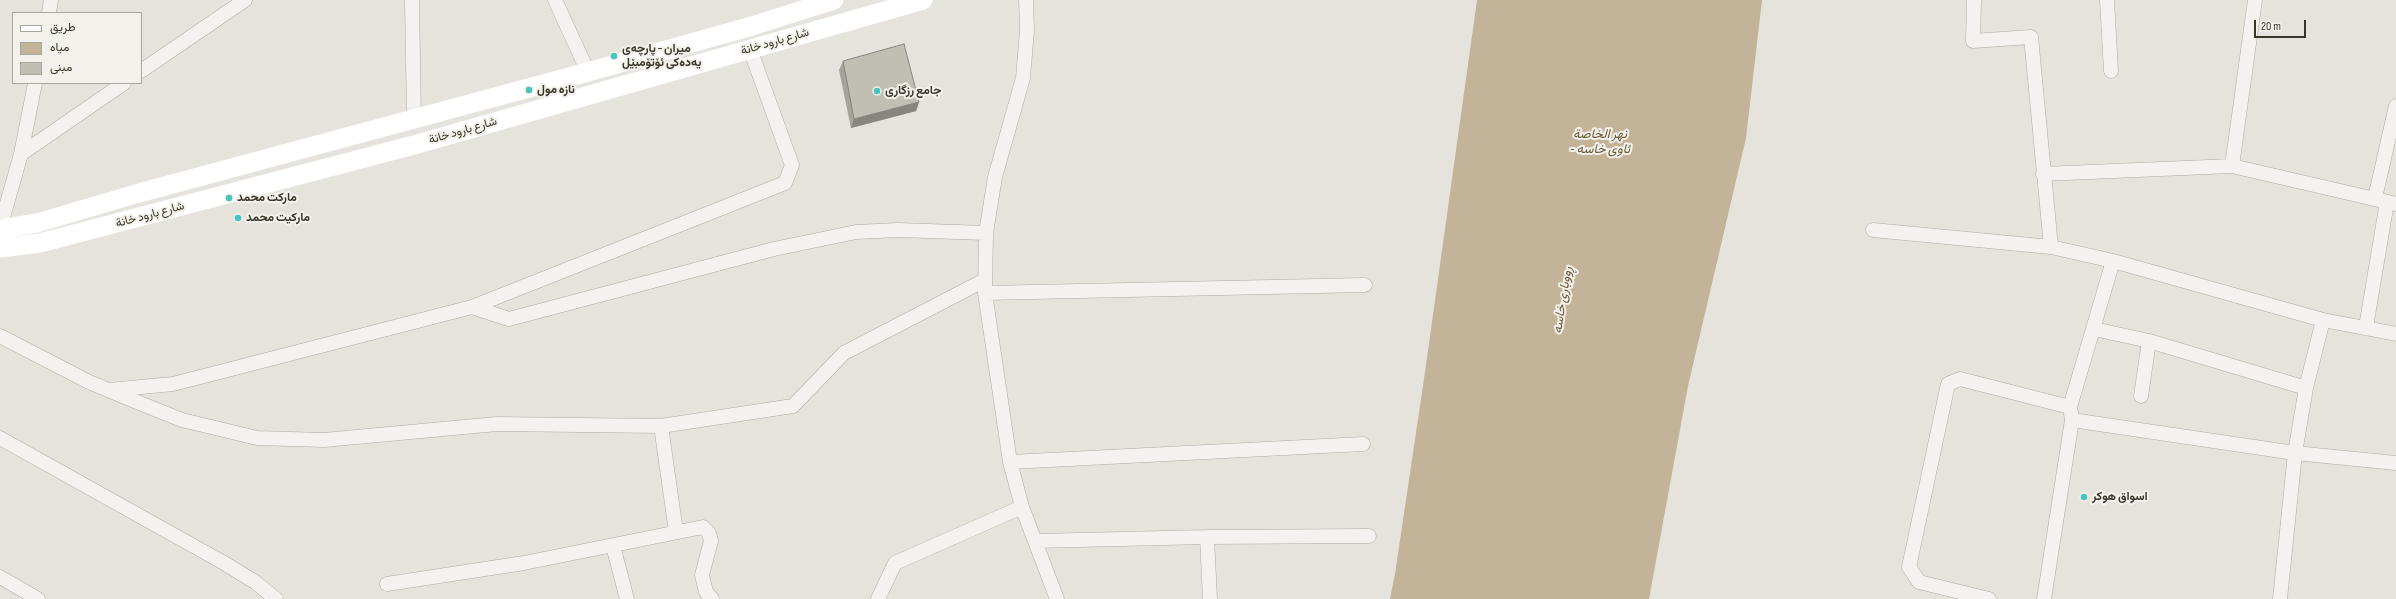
<!DOCTYPE html>
<meta charset="utf-8">
<style>
body{margin:0}
#map{position:relative;width:2396px;height:599px;overflow:hidden;background:#e5e3dc;font-family:"Sofia Sans Condensed",Vazirmatn,sans-serif}
canvas{display:block}
.legend{position:absolute;left:12px;top:12px;width:130px;height:72px;box-sizing:border-box;background:#f3f1eb;border:1px solid #a9a69d;margin:0;padding:5px 7px;list-style:none;font-size:12px;color:#3a3527}
.legend li{display:flex;align-items:center;gap:8px;height:20px}
.legend b{width:20px;border:1px solid #a9a69d}
.scale{position:absolute;left:2254px;top:20px;width:52px;height:18px;box-sizing:border-box;border:2px solid #3a3527;border-top:0;padding-left:5px;font-size:12px;line-height:14px;white-space:nowrap;color:#3a3527;-webkit-text-stroke:3px #f3f1eb;paint-order:stroke}
</style>
<div id="map">
<canvas width="2396" height="599"></canvas>
<ul class="legend">
<li><b style="height:5px;background:#fff"></b>طريق</li>
<li><b style="height:11px;background:#c3b399"></b>مياه</li>
<li><b style="height:11px;background:#c1beb4"></b>مبنى</li>
</ul>
<div class="scale">20 m</div>
</div>
<script>
const ctx = document.querySelector('canvas').getContext('2d');
ctx.lineJoin = 'round';
function fill(path, color) {
  ctx.fillStyle = color;
  ctx.fill(path, 'evenodd');
}
function poly(rows) {
  const path = new Path2D();
  for (const r of rows) {
    path.moveTo(r[0], r[1]);
    for (let i = 2; i < r.length; i += 2) path.lineTo(r[i], r[i + 1]);
  }
  return path;
}
function strokePath(path, color, width, dash) {
  ctx.strokeStyle = color;
  ctx.lineWidth = width;
  ctx.lineCap = dash ? 'butt' : 'round';
  ctx.setLineDash(dash || []);
  ctx.stroke(path);
}
function label(font, color, halo, rows, align = 'center') {
  ctx.font = font + ' "Sofia Sans Condensed",Vazirmatn,sans-serif';
  ctx.lineWidth = 4;
  ctx.setLineDash([]);
  ctx.textBaseline = 'middle';
  ctx.strokeStyle = halo;
  ctx.fillStyle = color;
  for (const [text, x, y, turn = 0] of rows) {
    ctx.save();
    ctx.translate(x, y);
    ctx.rotate((+turn || 0) * Math.PI / 180);
    ctx.textAlign = isNaN(turn) ? turn : align;
    if (halo) ctx.strokeText(text, 0, 0);
    ctx.fillText(text, 0, 0);
    ctx.restore();
  }
}
const water = poly([
 [1477,0,1762,0,1746,138,1688,386,1649,599,1390,599,1395,574,1425,372]
]);
const street = poly([
 [412,0,414,119],
 [555,0,588,72],
 [1026,0,1027,30,1023,78,995,177,986,233,985,293,1010,462,1022,507,1057,599],
 [1974,0,1973,41,2031,37,2051,247],
 [2107,0,2111,71],
 [49,13,51,0],
 [141,71,245,0],
 [21,154,124,83],
 [2232,166,2255,0],
 [2043,174,2232,166,2396,204],
 [2375,198,2396,106],
 [0,228,21,154,35,83],
 [1873,230,2051,247,2113,261,2323,320,2396,334],
 [985,293,1365,285],
 [472,307,509,319,774,249,856,232,898,230,986,233],
 [2366,327,2387,202],
 [2094,329,2149,341,2306,388],
 [0,336,89,382,142,404,182,420,257,438,324,440,497,424,661,426,793,406,844,353,985,280],
 [109,390,173,384,472,307,785,183,792,165,750,49],
 [2141,396,2149,341],
 [2072,420,2295,453,2396,463],
 [661,426,676,532],
 [0,438,224,563,255,582,276,599],
 [1010,462,1363,444],
 [1207,537,1210,599],
 [1035,541,1207,537,1369,536],
 [613,546,627,599],
 [0,577,38,599],
 [387,584,524,563,703,527,709,533,711,541,702,575,706,592,712,599],
 [878,599,895,563,1022,507],
 [1989,599,1919,582,1909,567,1948,384,1960,379,2070,407],
 [2044,599,2072,420,2070,407,2113,261],
 [2280,599,2295,453,2306,388,2323,320]
]);
const secondary = poly([
 [0,229,37,223,139,193,588,72,752,26,834,0],
 [0,248,40,243,414,145,923,0]
]);
const wall = poly([
 [843,61,919,102,916,111,851,128,839,70]
]);
const shadedWall = poly([
 [919,102,916,111,851,128,854,119]
]);
const building = poly([
 [904,44,919,102,854,119,843,61,904,44]
]);
const markers = [
 [614,56,4,"#47c4bf"],
 [529,90,4,"#47c4bf"],
 [877,91,4,"#47c4bf"],
 [229,198,4,"#47c4bf"],
 [238,218,4,"#47c4bf"],
 [2084,497,4,"#47c4bf"]
];
const streetNames = [
 ["شارع بارود خانة",775,42,-16],
 ["شارع بارود خانة",463,131,-16],
 ["شارع بارود خانة",150,215,-15]
];
const poiNames = [
 ["میران - پارچەی",622,49],
 ["یەدەکی ئۆتۆمبێل",622,63],
 ["نازه مول",537,90],
 ["جامع رزگاری",885,91],
 ["ماركت محمد",237,198],
 ["ماركيت محمد",246,218],
 ["اسواق هوكر",2092,497]
];
const waterNames = [
 ["نهر الخاصة",1600,135],
 ["- ئاوی خاسە",1600,150],
 ["ڕووباری خاسە",1563,300,-81]
];
fill(water, '#c3b399');
strokePath(street, '#aeaba2', 15);
strokePath(street, '#f4f2ee', 14);
strokePath(secondary, '#fff', 19);
fill(wall, '#a6a39b');
fill(shadedWall, '#87857e');
fill(building, '#c1beb4');
strokePath(building, '#87857e', 1);
for (const [x, y, r, color] of markers) {
  const dot = new Path2D();
  dot.arc(x, y, r, 0, 2 * Math.PI);
  ctx.fillStyle = color;
  ctx.fill(dot);
  strokePath(dot, '#f3f1eb', 1.5);
}
label('12px', '#3a3527', '#f3f1eb', streetNames);
label('bold 12px', '#3a3527', '#f3f1eb', poiNames, 'left');
label('italic 13px', '#6b5934', '#f3f1eb', waterNames);
</script>
